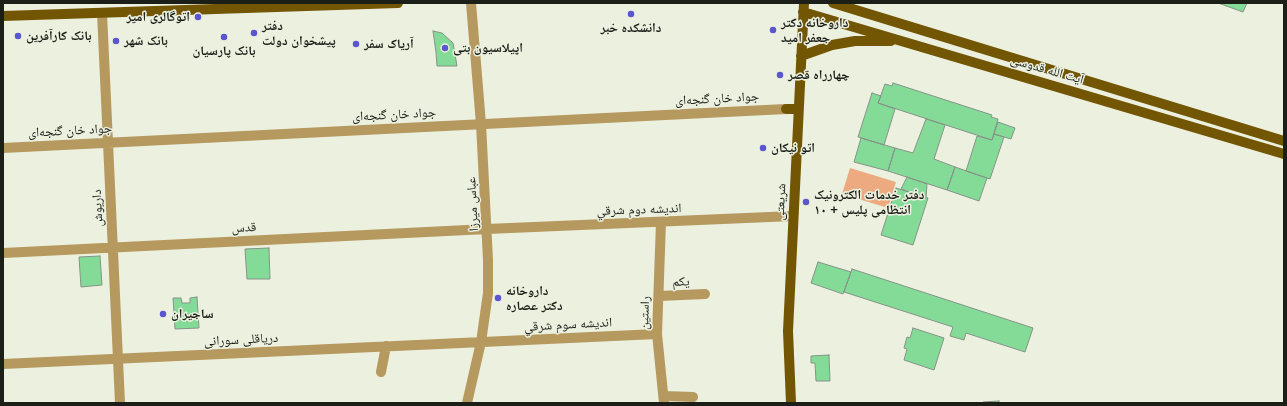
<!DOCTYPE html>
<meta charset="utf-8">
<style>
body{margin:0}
#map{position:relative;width:1287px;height:406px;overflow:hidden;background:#ecf0df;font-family:Helvetica,sans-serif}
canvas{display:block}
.frame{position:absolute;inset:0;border:4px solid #1c1e18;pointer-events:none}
</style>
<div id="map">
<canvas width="1287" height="406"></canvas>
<div class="frame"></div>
</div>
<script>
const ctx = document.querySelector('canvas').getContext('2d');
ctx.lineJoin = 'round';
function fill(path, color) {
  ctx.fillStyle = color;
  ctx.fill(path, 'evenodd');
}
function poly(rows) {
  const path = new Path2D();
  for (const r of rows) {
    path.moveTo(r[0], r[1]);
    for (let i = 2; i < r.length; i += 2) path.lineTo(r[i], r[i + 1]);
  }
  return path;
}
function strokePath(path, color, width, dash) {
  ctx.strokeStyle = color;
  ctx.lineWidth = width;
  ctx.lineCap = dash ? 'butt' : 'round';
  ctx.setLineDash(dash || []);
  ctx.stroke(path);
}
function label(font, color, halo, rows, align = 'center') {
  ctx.font = font + ' Helvetica,"Noto Naskh Arabic",sans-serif';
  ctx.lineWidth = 3;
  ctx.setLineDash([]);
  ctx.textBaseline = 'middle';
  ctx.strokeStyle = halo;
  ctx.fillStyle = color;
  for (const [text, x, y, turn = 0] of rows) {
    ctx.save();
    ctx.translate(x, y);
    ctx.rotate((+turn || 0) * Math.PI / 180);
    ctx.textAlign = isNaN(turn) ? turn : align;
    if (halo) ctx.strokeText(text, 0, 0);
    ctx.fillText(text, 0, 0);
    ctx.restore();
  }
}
const green = poly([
 [850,168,896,182,888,208,842,194]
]);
const building = poly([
 [1218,3,1247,3,1243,12,1218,3],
 [433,31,442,33,453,43,457,66,437,66,436,52,433,31],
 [893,83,992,115,991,117,998,119,992,140,878,103,885,84,892,86,893,83],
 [872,93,881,96,878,103,895,109,884,145,858,137,872,93],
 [926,119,945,125,934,159,955,167,947,190,888,171,895,148,913,153,926,119],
 [998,122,1015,128,1011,139,994,134,998,122],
 [994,134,1004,137,990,179,966,171,977,136,992,140,994,134],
 [861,138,895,148,888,171,854,162,861,138],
 [955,167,987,178,979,201,947,190,955,167],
 [907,177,927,184,926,198,901,189,907,177],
 [896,188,928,198,913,245,881,235,896,188],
 [269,248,270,279,247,279,245,249,269,248],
 [100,256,102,285,81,287,79,257,100,256],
 [818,262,851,272,843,294,811,283,818,262],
 [852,269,1033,328,1025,352,966,333,964,340,950,336,953,327,844,292,852,269],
 [197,297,199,328,175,329,173,298,181,298,182,303,190,303,190,298,197,297],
 [913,328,944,338,934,370,904,360,907,349,904,348,907,337,910,338,913,328],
 [829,355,830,381,816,381,815,363,811,363,811,356,829,355],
 [999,401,999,403,983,403,983,402,999,401]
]);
const minor = poly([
 [102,13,120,403],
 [3,148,786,109],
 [661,222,657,334,664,403],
 [3,253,487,229,793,216],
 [659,296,705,294],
 [3,364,657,334],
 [381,372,386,346],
 [664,396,693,397],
 [467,403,481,342,488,293,488,260,481,124,471,3]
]);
const primary = poly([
 [833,3,1284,141],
 [803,12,1284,154],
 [3,16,398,3],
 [801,56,832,45,855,41,891,41],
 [786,109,798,109],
 [791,403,788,331,804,3]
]);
const markers = [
 [631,14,4,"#5b56ce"],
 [198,17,4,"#5b56ce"],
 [773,30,4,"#5b56ce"],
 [254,33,4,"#5b56ce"],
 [18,36,4,"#5b56ce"],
 [224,37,4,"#5b56ce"],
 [116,41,4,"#5b56ce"],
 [356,44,4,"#5b56ce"],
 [445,48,4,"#5b56ce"],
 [780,75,4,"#5b56ce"],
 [763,148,4,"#5b56ce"],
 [806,202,4,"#5b56ce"],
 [498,298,4,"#5b56ce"],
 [163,314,4,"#5b56ce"]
];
const poiNames = [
 ["اتوگالری امیر",190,17,"right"],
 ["داروخانه دکتر",781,23],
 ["جعفر امید",781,38],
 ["دفتر",262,26],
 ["پیشخوان دولت",262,41],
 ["دانشکده خبر",631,28,"center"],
 ["بانک کارآفرین",26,36],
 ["بانک شهر",124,41],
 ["آریاک سفر",364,44],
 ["اپیلاسیون بتی",453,48],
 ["بانک پارسیان",224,51,"center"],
 ["چهارراه قصر",788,75],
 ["اتو نیکان",771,148],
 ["دفتر خدمات الکترونیک",814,195],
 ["انتظامی پلیس + ۱۰",814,210],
 ["داروخانه",506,291],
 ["دکتر عصاره",506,306],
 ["ساجیران",171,314]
];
const streetNames = [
 ["آیت الله قدوسی",1047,70,16],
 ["جواد خان گنجه‌ای",717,99,-3],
 ["جواد خان گنجه‌ای",394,115,-3],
 ["جواد خان گنجه‌ای",70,131,-3],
 ["شریعتی",781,202,-87],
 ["عباس میرزا",473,204,-93],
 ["داریوش",98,208,-93],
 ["انديشه دوم شرقي",639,210,-2],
 ["قدس",244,228,-3],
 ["یکم",681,282,-2],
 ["راستین",645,313,-88],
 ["اندیشه سوم شرقي",568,325,-3],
 ["دریاقلی سورانی",241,340,-3]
];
fill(green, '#edaa81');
fill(building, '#84db98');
strokePath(building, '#859387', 1);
strokePath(minor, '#b5995f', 10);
strokePath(primary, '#735604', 10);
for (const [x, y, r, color] of markers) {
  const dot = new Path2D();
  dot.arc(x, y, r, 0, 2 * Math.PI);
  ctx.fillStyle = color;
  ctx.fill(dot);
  strokePath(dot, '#ecf0df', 1.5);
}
label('bold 13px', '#1c1e18', '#ecf0df', poiNames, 'left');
label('13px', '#1c1e18', '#ecf0df', streetNames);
</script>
